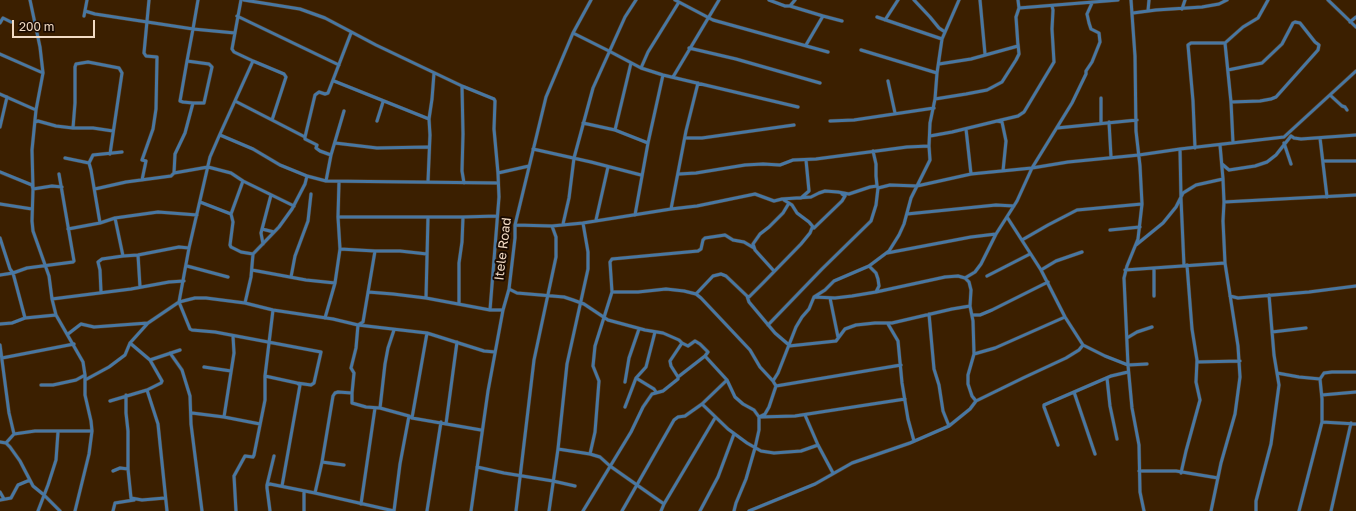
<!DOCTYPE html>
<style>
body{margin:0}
#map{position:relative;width:1356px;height:511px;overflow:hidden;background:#3b1f00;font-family:"Golos Text",sans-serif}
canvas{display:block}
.scale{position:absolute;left:12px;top:20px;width:83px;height:18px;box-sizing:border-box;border:2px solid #f2dbc4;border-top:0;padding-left:5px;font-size:12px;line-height:14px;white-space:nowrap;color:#f2dbc4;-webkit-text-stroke:3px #1b0b00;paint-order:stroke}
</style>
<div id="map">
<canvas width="1356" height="511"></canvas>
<div class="scale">200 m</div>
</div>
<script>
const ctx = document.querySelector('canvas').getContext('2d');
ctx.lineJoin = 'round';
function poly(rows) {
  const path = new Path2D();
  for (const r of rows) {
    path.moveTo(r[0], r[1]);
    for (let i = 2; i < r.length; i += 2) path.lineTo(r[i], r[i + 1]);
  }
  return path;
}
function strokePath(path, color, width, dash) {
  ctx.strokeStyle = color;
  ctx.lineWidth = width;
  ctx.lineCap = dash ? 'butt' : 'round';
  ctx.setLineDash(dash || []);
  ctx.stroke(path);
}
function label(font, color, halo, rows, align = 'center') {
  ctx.font = font + ' "Golos Text",sans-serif';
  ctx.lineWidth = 4;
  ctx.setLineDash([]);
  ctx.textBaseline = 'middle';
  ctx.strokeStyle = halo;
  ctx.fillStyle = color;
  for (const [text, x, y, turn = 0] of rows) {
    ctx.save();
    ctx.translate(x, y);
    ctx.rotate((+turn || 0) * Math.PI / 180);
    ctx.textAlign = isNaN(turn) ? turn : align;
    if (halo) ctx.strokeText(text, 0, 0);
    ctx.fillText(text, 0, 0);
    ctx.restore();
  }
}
const minor = poly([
 [30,0,40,47,43,73,36,110,32,150,33,189,32,221,33,231,49,276,52,299,56,315,83,362,85,375,85,395,91,421,92,431,89,454,75,511],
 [244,0,300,9,325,18,376,45,462,86,494,99,495,101,494,129,498,173,499,197,490,310],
 [675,0,713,20,828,52],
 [769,0,785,6,790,6,795,0],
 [914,0,930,17,939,28,945,32],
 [980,0,985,54],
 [1131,0,1135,56,1136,131,1140,166,1142,204,1138,239,1127,266,1124,278,1128,365,1132,408,1139,445,1140,492,1144,511],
 [1328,0,1356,27],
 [790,6,823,16],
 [1019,8,1118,0],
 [1182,9,1185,0],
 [85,11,95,14,193,29,235,33],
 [1148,11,1149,0],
 [1133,13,1156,10,1202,7,1219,4,1227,0],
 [84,16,87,0],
 [237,16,339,65],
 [877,17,942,39],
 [885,20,898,0],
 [1350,22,1356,17],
 [0,23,3,18,11,22],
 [573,33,609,51,641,68,663,75,798,107],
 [1225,43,1231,102,1233,143],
 [806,45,823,16,842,21],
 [689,48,736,59,820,83],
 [861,50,937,73],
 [0,54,43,73],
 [187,61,209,64,212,67,204,103,193,103,183,102,180,101,187,61,193,29,198,0],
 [253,61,220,134,210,157,189,248,179,302,190,329,192,330,215,332,321,352,314,383,311,385,297,383],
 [939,64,971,59,1018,46,1016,17,1019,8,1018,0],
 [641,68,648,52,679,2],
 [1228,70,1262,63,1282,44,1293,23,1295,22,1300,23,1315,42,1319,45,1318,50,1276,97,1271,99,1260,101,1231,102],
 [673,77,719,0],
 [334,81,429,119],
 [888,81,895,113],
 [462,86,463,134,462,171,464,183],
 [0,94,36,110],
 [1330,95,1342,106,1345,107,1347,110],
 [935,99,966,94,987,90,1002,82,1016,60,1019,54,1018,44],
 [235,101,272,120,286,77,284,74,253,61,234,52,232,49,241,0],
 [272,120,305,137],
 [377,121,383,102],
 [830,121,854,120,934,108],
 [997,121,1018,116,1024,112,1054,62,1052,29,1053,10,1052,6],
 [35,122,38,121,56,126,73,128,93,128,113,131],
 [1109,122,1111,157],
 [583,123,615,130,648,143],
 [1101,123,1101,98],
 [0,127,7,97],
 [73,128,75,103,75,67,76,64,88,62,119,68,122,73,110,154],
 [1057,128,1137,120],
 [966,129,971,174],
 [615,130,631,63],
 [220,135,253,149,280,165,307,176,326,181,498,183],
 [930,136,952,132,997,121,1002,122,1006,141,1003,171],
 [1291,136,1294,138,1301,139,1356,135],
 [685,138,702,138,794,125],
 [1320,138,1327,197],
 [335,143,377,148,428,147],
 [1284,143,1291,164],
 [1195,148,1193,101,1188,45,1191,43,1225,43,1243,27,1258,18,1268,0],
 [533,149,591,162,641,175],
 [1180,149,1181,199,1184,266],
 [873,151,876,164,876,176,877,186],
 [331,155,320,151,316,148,317,145,305,139,305,137,315,95,319,92,325,94,328,93,351,33],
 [65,158,89,163],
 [1324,161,1356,161],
 [1222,164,1229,170,1255,166,1267,162,1276,155,1291,136],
 [0,172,32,185,33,189,52,186,62,187],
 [174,173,175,154,185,133,193,103],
 [498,173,529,166],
 [679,174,696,173,745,165,763,164,780,165,793,160,816,159,907,147,929,146],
 [142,180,146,161,142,160,153,129,156,109,157,57,146,56,144,53,149,0],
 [326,181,331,155,344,111],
 [428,182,430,135,429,119,432,99,434,73],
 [95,189,126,182,171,176,174,173,208,167,231,173,243,181,294,206],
 [801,198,809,191,806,160],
 [200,202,231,214,233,222,230,245,231,247,241,252,253,254],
 [1224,202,1356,195],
 [0,204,32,209],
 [671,209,686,131,698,83],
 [231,214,243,181],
 [907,214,996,205,1014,206],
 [635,215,648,143,663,75],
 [338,217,463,217,497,216],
 [1007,217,1041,270,1065,317,1083,345,1105,356,1128,365,1147,364],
 [115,218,123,256,138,255,179,247,189,248],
 [596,220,608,167],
 [100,223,91,170,89,163,93,155,122,152],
 [563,224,569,198,574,158,593,88,625,17,636,0],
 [515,225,552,226,583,223,671,209,697,206,755,194,774,201,782,199,811,197,819,193,825,191,838,192,849,194,870,187,877,186,878,188,890,185,917,186,971,174,1032,168,1068,162,1139,155,1180,149,1284,137,1356,71],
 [814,228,842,201,845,196,842,194],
 [68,229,100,223,115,218,158,212,197,215],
 [262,229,274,232],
 [1110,230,1140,227],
 [0,238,10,269,13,273,25,318],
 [1022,240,1048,225,1077,210,1142,204],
 [263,244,261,233,271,195],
 [1136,245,1163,223,1176,207,1183,193,1196,185,1223,179],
 [340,249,375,251,400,251,427,254],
 [375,251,363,322,358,325,356,348,351,368,354,373,352,393,352,403,366,407,380,408,409,416,412,418,481,430],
 [887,253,971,237,996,234],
 [138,255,140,287],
 [187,266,228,277],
 [869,266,876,273,878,279,879,286,876,292],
 [252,270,306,280,335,283],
 [1041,270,1056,261,1082,252],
 [1125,270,1225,263],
 [774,271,755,250,753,244,760,234,769,227,783,213,789,203],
 [0,275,13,273,27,268,73,262,74,261,59,174],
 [987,276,1030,254],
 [291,277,295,256,308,221,311,194],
 [965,278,975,272,981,264,996,234,1017,201,1032,168,1072,103,1086,74,1086,71,1092,62,1100,42,1099,33,1091,29,1089,23,1087,14,1092,3],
 [509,289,517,293,564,297,573,300,584,304,608,320,645,330,663,333,679,340,682,343,670,361,671,366,678,377,705,356],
 [101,292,100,270,98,262,102,259,123,256],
 [368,292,393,294,426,298,490,310,503,310],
 [612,292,638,292,666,289,684,291,696,294,701,298,750,350,760,367,773,381],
 [696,294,713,276,721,274,726,276,747,296,749,302,775,333,789,345],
 [747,296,749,297,763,283,801,244,810,233,812,228,814,228,809,222,797,213,792,205,784,200],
 [1154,296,1154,268],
 [1230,296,1238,298,1309,292,1356,286],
 [814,297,835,298,852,296,876,292,945,277,958,276,965,278,969,282,971,290,970,306,973,321,974,354,968,375,968,384,972,396,976,401],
 [426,298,428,217],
 [830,298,838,337],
 [52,299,131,289,169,282,184,281],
 [245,303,251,277,253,254,279,227,292,209,305,184,307,176],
 [459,304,459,263,462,242,463,217],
 [929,314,934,369,939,385,943,411,949,426],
 [972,315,980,315,992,310,1048,282],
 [325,318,335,283,340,249,338,217,339,182],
 [0,324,12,323,25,318,56,315],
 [888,324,898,341,902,383,908,419,914,441],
 [768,325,822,269,871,221,876,205,878,188],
 [1272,332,1306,328],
 [68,334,81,324,94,327,148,323],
 [1127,338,1137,332,1152,327],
 [130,343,148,323,179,302,195,298,206,298,245,303,273,310,333,319,358,325,427,333,484,351,495,352],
 [682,343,688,346,695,341,700,344,708,352,705,356,727,380,735,397,743,404,754,410,759,417,795,416,905,399],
 [0,345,9,413,14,434],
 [789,346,836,341,845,329,856,325,875,323,892,323,952,309,970,306],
 [170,353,182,370,190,396,191,424,202,511],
 [974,354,995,348,1065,317],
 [2,358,74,344],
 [150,360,180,350],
 [1197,362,1240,361],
 [204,367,231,371],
 [1277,373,1299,377,1320,379],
 [265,376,297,383,300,385,282,486],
 [636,378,654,389,656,392],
 [1107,378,1110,406,1117,439],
 [85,380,109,367,125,355,130,343,150,360,162,381,161,383,147,390,110,401],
 [625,382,629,358,639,329],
 [41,385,53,385,76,380,85,375],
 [776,386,901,365],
 [147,390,158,424,167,511],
 [1074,392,1095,454],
 [126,395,126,413,128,431,128,469,131,498,142,500,165,498],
 [1322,395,1356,392],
 [702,404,728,429,747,443,761,451,774,453,801,451,818,445],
 [625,407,636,378,646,367,655,332],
 [380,408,385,364,388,348,394,330],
 [192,413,224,417,260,424],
 [805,415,818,445,833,473],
 [224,417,234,353,233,336],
 [412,418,427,333],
 [1322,422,1356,424],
 [446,424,457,342],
 [0,442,6,443,10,447,20,461,33,486,44,495,60,511],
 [6,443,14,434,35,431,92,431],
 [1058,445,1044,407,1044,405,1111,376,1128,372],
 [558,449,567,364,588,269,588,252,583,223],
 [590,454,595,432,599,381,593,366,595,346,612,292,610,262,612,259,698,251,701,249,703,240,705,238,725,235,733,240,744,242,754,248],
 [322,462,333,396,335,393,338,392,352,393],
 [477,467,504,473,553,481,575,486],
 [113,471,120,468,128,469],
 [1139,471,1176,471,1218,478],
 [1181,473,1186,451,1200,400,1196,382,1197,360,1192,329,1187,265],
 [267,485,274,456],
 [304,491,304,511],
 [0,492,4,499],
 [315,493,322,462,344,465],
 [0,500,11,498,18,485,30,480],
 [361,504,375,408],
 [664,504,715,418],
 [38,511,48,485,56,460,58,432],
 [113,511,115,503,134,500],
 [236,511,234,476,245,456,253,457,254,455,265,400,265,376,273,310],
 [270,511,267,488,267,485,270,484,315,493,394,511],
 [394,511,400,464,409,416],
 [427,511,441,422],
 [471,511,488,391,503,310,509,289,515,238,515,225,546,97,573,33,591,0],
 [516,511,534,360,556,257,556,237,552,226],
 [549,511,558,449,590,454,600,457,610,466,664,504,661,511],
 [583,511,631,432,643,407,652,394,663,391,678,379,678,377],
 [622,511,674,420,678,417,685,416,702,404,727,380],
 [700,511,718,477,734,434],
 [734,511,736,503,746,479,755,448,759,430,759,417,765,414,769,407,776,386,773,381,778,373,796,327,802,317,809,309,814,297,825,290,834,281,869,266,889,251,899,235,904,224,911,198,930,160,929,146,930,123,935,99,937,73,942,39,959,0],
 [749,511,815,484,852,463,910,443,949,426,970,409,976,401,1023,378,1066,358,1079,350,1083,345],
 [1211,511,1221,463,1235,414,1240,377,1238,346,1225,263,1223,221,1224,202,1223,179,1220,145],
 [1256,511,1256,501,1262,478,1271,444,1279,385,1274,355,1269,295],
 [1299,511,1322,422,1322,399,1320,379,1324,373,1332,372,1356,372],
 [1331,511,1351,423]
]);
const streetNames = [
 ["Itele Road",503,249,-83]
];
strokePath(minor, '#583d1f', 4);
strokePath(minor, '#4877a2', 3);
label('13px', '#f2dbc4', '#1b0b00', streetNames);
</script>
